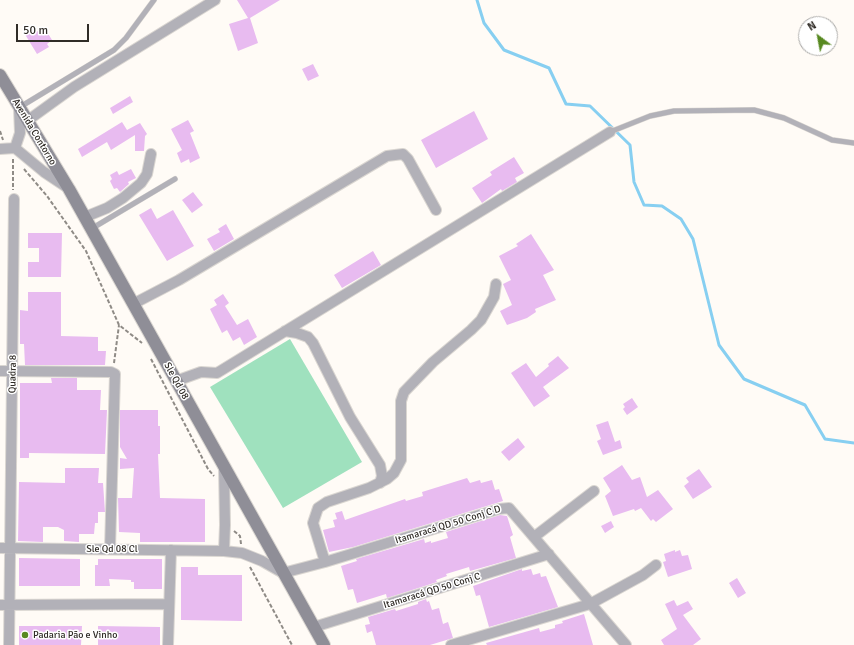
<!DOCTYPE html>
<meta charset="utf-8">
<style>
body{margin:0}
#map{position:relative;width:854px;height:645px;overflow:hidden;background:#fffbf6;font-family:Signika,sans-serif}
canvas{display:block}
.north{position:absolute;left:798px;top:16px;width:40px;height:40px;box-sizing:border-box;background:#fff;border:1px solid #acaba9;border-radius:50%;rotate:328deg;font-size:11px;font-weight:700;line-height:16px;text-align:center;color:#302c27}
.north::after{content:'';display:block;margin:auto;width:14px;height:18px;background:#578920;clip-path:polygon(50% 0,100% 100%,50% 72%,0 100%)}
.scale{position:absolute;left:16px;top:24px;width:73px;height:18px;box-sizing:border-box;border:2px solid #302c27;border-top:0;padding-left:5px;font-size:12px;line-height:14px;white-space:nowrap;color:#302c27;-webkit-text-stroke:3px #fff;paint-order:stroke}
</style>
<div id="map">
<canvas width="854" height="645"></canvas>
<div class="north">N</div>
<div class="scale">50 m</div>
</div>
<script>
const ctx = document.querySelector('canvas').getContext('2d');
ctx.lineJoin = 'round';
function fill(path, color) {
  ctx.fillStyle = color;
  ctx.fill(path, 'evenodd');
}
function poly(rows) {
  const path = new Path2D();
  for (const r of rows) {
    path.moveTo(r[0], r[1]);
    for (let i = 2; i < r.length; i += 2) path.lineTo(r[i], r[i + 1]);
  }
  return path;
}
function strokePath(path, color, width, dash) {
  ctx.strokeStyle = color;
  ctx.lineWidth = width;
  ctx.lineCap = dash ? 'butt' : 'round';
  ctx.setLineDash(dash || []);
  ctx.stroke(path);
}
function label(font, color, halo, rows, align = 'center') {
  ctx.font = font + ' Signika,sans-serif';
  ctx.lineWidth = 3;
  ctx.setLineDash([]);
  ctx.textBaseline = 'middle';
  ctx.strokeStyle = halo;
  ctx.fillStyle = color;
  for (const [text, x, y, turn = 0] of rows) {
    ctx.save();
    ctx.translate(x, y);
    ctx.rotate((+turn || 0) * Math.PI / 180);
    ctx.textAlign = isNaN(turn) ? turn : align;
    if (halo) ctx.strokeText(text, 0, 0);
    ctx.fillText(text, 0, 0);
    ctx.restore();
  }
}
const green = poly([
 [290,339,362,462,283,508,210,387]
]);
const stream = poly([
 [477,0,484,23,504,50,549,68,566,104,590,106,630,145,634,182,644,205,662,206,681,219,693,239,719,345,744,379,805,405,825,439,854,443]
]);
const building = poly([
 [237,0,280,0,250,18,258,43,238,51,229,24,248,18],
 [31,26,35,33,44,27,52,40,47,44,49,47,37,54,23,31],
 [313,64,319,76,308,81,302,69],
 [130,96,133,102,113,114,110,108],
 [474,111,488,139,436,168,421,140],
 [188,120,194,131,190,133,200,158,190,163,189,159,181,163,177,153,182,150,171,129],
 [122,122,127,130,140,123,147,134,145,136,144,151,135,151,135,135,111,150,107,142,82,157,78,149],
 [514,157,524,173,515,178,517,182,502,191,501,189,482,203,472,188,492,175,490,172],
 [131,169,136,178,128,182,129,184,120,192,117,188,114,189,110,181,112,179,110,175,117,171,119,175],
 [193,192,203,205,192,213,182,200],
 [151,208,157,219,173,210,194,246,167,261,139,215],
 [226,224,234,239,214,251,207,239,220,232,218,229],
 [28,233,62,233,61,277,28,277,28,262,39,262,39,248,28,248],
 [531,234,554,270,543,275,556,300,535,309,536,312,527,318,507,325,500,311,512,305,503,284,511,280,499,256,518,246,516,244],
 [373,251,381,265,342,288,334,275],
 [28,292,61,292,61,336,98,337,98,351,106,351,105,365,25,365,24,344,20,344,20,310,28,311],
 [223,294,229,303,225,306,237,325,248,319,257,337,244,345,240,337,233,341,227,330,222,333,210,309,217,305,214,300],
 [558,356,569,368,543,387,550,396,534,407,511,373,526,363,536,377,549,366,548,364],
 [51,378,77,378,77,390,101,390,100,410,107,410,105,454,29,453,29,458,20,458,20,383,52,383],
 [632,398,638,407,627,415,623,409,625,407,623,404],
 [120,410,158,410,158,426,160,426,160,454,158,454,160,498,205,499,205,542,140,542,140,533,119,532,118,498,132,498,134,468,120,469,120,458,127,459,120,447],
 [608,421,615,442,620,440,622,448,603,455,597,441,601,439,596,425],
 [518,438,525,447,509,461,501,452],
 [622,465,632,480,640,477,647,497,658,490,673,509,656,522,653,519,651,521,641,508,635,511,634,509,613,516,605,496,611,491,603,478],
 [65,468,99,468,98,483,103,483,105,512,98,512,98,523,95,523,94,534,79,534,79,542,64,541,64,530,58,527,43,527,43,542,18,541,19,482,65,483],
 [699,469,712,487,693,499,684,486,689,482,686,478],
 [467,478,470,483,480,480,481,483,492,480,495,490,499,489,503,501,353,547,329,552,323,530,335,527,333,520,337,519,335,513,342,511,345,520,405,499,406,501,423,496,422,492],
 [500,515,507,516,513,535,510,537,516,558,470,571,469,567,446,574,447,576,436,580,437,582,387,598,386,594,357,603,353,589,348,590,341,566,357,561,356,559,424,539,425,543,431,541,431,543,448,538,446,532],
 [611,521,614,527,605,533,601,526],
 [675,550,675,552,680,550,682,556,688,555,692,569,668,577,663,562,666,561,664,554],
 [19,558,80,559,80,586,19,586],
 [98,559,162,559,162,589,134,589,134,582,131,582,131,580,109,579,110,586,95,586,95,565,98,565],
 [181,567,198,567,198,575,242,575,242,621,181,620],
 [522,569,522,571,531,569,533,575,540,573,541,577,546,576,558,607,489,627,480,595,476,596,473,586],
 [737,578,746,593,738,598,729,583],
 [426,599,427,602,429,601,432,610,439,608,443,624,448,622,453,638,430,645,376,645,372,631,367,633,365,625,370,624,368,617,395,609,396,611,418,604,418,602],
 [674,600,677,606,688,601,693,609,683,615,701,639,693,645,664,645,661,640,677,629,665,604],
 [584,614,593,645,487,645,486,643,539,628,540,632,555,628,555,625,563,623,562,621],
 [19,626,82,626,81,645,19,645],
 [98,626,160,627,160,645,98,645]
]);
const path = poly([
 [0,131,3,140],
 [13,159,13,190],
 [24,169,47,196,86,251,119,325,142,343],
 [151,359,208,469,214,476],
 [114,363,119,325],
 [234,531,240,536,241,544],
 [250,567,292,645]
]);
const lane = poly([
 [20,107,114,50,126,38,154,0],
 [610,132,650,116,674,111,754,110,784,118,832,140,854,143],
 [91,229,175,179]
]);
const street = poly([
 [19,108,20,133,15,148,44,172,68,188],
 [27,121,74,87,215,0],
 [0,149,15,148],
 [85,217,107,208,123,198,141,183,147,174,151,154],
 [133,304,179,280,387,156,403,154,408,159,436,210],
 [285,331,297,333,308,337,313,343,350,417,380,465,382,476,380,483],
 [0,371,111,372,115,374,110,549],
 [176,381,201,372,217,373,610,132],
 [224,467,225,525,224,551,242,553,262,561,283,573,325,562,499,509,509,508,626,645],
 [534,537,594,491],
 [0,548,224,551],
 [325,562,313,523,318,508,327,502,369,488,387,479,394,473,401,460,401,401,404,392,433,362,471,330,481,320,494,297,496,284],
 [0,605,168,604],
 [314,627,549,554],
 [9,645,14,199],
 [168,645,171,550],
 [451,645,590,604,643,575,656,565]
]);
const secondary = poly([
 [0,75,69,189,324,645]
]);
const markers = [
 [25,635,4,"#578920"]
];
const streetNames = [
 ["Avenida Contorno",34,132,59],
 ["Quadra 8",13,374,-89],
 ["Sle Qd 08",176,381,61],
 ["Itamaracá QD 50 Conj C D",448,525,-17],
 ["Sle Qd 08 Cl",112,549],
 ["Itamaracá QD 50 Conj C",432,591,-17]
];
const poiNames = [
 ["Padaria Pão e Vinho",33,635]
];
fill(green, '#9fe1be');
strokePath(stream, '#87cff1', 3);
fill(building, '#e8bbf0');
strokePath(lane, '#dad6d1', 6);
strokePath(street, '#dad6d1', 12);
strokePath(secondary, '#dad6d1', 14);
strokePath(path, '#8f8b86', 2, [4, 2]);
strokePath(lane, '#b2b1b8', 5);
strokePath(street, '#b2b1b8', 10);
strokePath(secondary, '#8f8e97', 12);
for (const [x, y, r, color] of markers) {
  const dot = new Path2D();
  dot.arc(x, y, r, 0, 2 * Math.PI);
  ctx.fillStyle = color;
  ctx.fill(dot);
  strokePath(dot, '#fff', 1.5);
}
label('10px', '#302c27', '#fff', streetNames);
label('10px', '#302c27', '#fff', poiNames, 'left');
</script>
